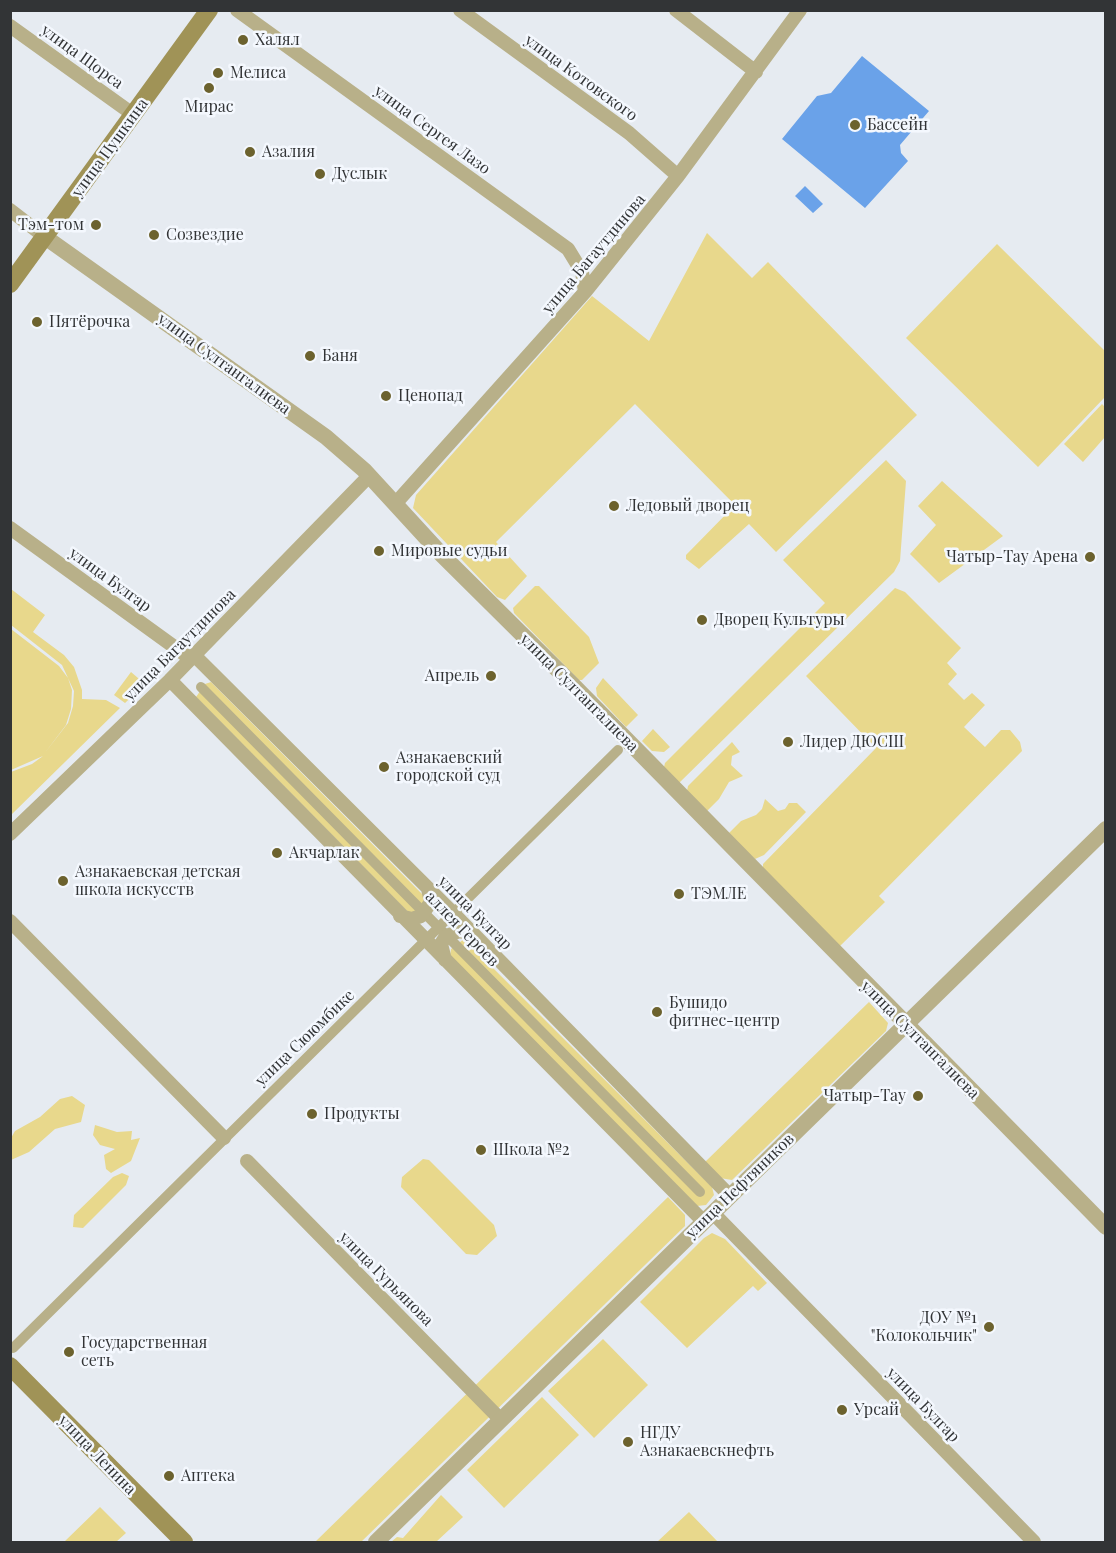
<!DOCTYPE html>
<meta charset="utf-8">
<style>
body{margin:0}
#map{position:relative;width:1116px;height:1553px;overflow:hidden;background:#e6ebf1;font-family:"Playfair Display",serif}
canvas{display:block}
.frame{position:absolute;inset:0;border:12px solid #323436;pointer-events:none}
</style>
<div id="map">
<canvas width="1116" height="1553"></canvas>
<div class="frame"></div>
</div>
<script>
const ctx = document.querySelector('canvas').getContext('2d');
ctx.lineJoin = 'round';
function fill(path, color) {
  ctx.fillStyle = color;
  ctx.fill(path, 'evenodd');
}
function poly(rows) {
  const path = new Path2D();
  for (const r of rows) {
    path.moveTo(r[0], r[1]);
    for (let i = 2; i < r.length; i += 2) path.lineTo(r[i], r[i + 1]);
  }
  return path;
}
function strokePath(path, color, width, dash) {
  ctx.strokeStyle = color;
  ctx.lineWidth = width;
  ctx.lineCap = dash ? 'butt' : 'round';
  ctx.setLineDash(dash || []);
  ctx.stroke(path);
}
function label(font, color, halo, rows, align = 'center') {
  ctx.font = font + ' "Playfair Display",serif';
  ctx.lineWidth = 5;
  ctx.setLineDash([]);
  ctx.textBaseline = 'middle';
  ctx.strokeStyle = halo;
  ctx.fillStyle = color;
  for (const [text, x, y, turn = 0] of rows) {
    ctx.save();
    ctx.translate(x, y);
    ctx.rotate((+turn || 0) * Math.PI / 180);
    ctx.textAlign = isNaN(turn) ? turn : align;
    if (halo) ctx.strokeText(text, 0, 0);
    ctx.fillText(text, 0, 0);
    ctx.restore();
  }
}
const green = poly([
 [707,233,752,278,768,262,917,415,776,552,749,524,699,569,686,559,686,555,735,505,635,404,496,542,527,576,505,600,497,597,413,508,416,495,592,296,649,341],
 [997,244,1105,351,1105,397,1038,467,906,338],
 [1102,404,1105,407,1105,437,1083,462,1064,444],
 [886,460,906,481,900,561,894,572,679,783,664,767,665,763,825,603,783,560],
 [942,481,1003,536,939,583,910,554,936,525,918,506],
 [535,586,539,586,589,637,599,663,582,680,579,680,514,613,513,608],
 [895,588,905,592,961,648,947,663,957,674,948,684,964,700,972,693,985,705,964,727,985,747,1001,730,1010,730,1020,742,1022,751,879,896,885,902,840,946,763,869,763,864,876,748,806,676],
 [11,589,45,615,33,632,64,655,74,667,82,690,82,699,106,700,120,708,11,815,11,772,32,764,43,756,11,770,11,629,59,666,68,678,72,690,71,709,66,725,44,754,68,723,73,706,74,691,62,665,11,625],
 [131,672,145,684,125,703,114,695],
 [603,678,638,715,626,727,597,696,596,688],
 [211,682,426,898,418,913,409,913,196,697,205,684],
 [653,729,670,747,664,752,652,751,642,741],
 [732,742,740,752,732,756,731,765,743,776,729,782,719,799,706,812,687,791,688,786],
 [765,799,778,811,785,809,789,803,797,803,806,812,764,855,755,859,727,835,741,821,756,815,762,809],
 [464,939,712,1187,714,1195,706,1205,697,1206,450,956,451,949],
 [869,1002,888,1023,886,1031,732,1180,720,1178,705,1162],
 [72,1096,85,1105,81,1122,55,1129,29,1152,11,1160,11,1138,15,1131,40,1117,60,1099],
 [95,1125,117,1132,132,1131,131,1140,140,1138,131,1161,111,1173,106,1169,104,1155,115,1149,100,1145,93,1135],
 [423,1159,429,1160,494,1225,497,1236,477,1255,466,1254,401,1187,402,1177],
 [122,1173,129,1176,126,1185,83,1228,73,1227,74,1215,113,1177],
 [668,1197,685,1215,685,1226,361,1542,315,1542],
 [712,1233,725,1239,767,1283,758,1291,753,1286,687,1348,640,1302,704,1238],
 [603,1339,648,1385,594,1438,548,1391],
 [542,1397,579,1435,504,1508,467,1470],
 [441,1495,463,1517,436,1542,391,1542,397,1537,403,1538],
 [100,1507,126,1533,116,1542,64,1542],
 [689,1512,718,1542,657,1542]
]);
const water = poly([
 [862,56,929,111,900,145,901,153,908,161,865,208,782,139,817,96,831,93],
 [805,186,823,204,813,213,795,196]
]);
const pedestrian = poly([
 [201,687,700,1192],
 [13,1348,618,750]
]);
const minor = poly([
 [237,10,568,249,582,272,585,292],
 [460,10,629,133,678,176],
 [676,10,756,72],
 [10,26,134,115],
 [10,210,45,237],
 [395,504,585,292,678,176,800,10],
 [10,528,191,659],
 [194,655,453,913,730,1196],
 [170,680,704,1222],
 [10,834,170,680,369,476],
 [400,916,412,919,421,916,431,902,428,889],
 [10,921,224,1138],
 [445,960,441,944,446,936,460,931,474,936],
 [247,1161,501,1420],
 [713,1213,1034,1542]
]);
const tertiary = poly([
 [45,237,326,437,364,470,442,555,570,682,1106,1227],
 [376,1542,1106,829]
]);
const secondary = poly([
 [10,284,209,10],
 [10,1366,184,1542]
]);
const markers = [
 [243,40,6,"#6c622e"],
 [218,73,6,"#6c622e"],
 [209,88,6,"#6c622e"],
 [855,125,6,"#6c622e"],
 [250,152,6,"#6c622e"],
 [320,174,6,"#6c622e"],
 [96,225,6,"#6c622e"],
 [154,235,6,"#6c622e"],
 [37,322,6,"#6c622e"],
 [310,356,6,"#6c622e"],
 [386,396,6,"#6c622e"],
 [614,506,6,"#6c622e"],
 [379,551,6,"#6c622e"],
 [1090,557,6,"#6c622e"],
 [702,620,6,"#6c622e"],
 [491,676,6,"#6c622e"],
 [788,742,6,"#6c622e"],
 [384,767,6,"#6c622e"],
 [277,853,6,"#6c622e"],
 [63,881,6,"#6c622e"],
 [679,894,6,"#6c622e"],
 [657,1012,6,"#6c622e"],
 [918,1096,6,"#6c622e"],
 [312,1114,6,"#6c622e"],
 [481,1150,6,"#6c622e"],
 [989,1327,6,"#6c622e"],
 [69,1352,6,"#6c622e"],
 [842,1410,6,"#6c622e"],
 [628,1442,6,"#6c622e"],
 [169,1476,6,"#6c622e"]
];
const poiNames = [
 ["Халял",255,40],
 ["Мелиса",230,73],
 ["Мирас",209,107,"center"],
 ["Бассейн",867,125],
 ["Азалия",262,152],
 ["Дуслык",332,174],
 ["Тэм-том",84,225,"right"],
 ["Созвездие",166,235],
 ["Пятёрочка",49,322],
 ["Баня",322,356],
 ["Ценопад",398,396],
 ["Ледовый дворец",626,506],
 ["Мировые судьи",391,551],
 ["Чатыр-Тау Арена",1078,557,"right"],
 ["Дворец Культуры",714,620],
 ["Апрель",479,676,"right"],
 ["Лидер ДЮСШ",800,742],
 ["Азнакаевский",396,758],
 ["городской суд",396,776],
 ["Акчарлак",289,853],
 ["Азнакаевская детская",75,872],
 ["школа искусств",75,890],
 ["ТЭМЛЕ",691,894],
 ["Бушидо",669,1003],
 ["фитнес-центр",669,1021],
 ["Чатыр-Тау",906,1096,"right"],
 ["Продукты",324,1114],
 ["Школа №2",493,1150],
 ["ДОУ №1",977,1318,"right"],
 ["\"Колокольчик\"",977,1336,"right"],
 ["Государственная",81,1343],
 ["сеть",81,1361],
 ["Урсай",854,1410],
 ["НГДУ",640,1433],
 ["Азнакаевскнефть",640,1451],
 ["Аптека",181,1476]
];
const streetNames = [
 ["улица Щорса",82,57,36],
 ["улица Котовского",581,78,36],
 ["улица Сергея Лазо",432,130,36],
 ["улица Пушкина",110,148,-54],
 ["улица Багаутдинова",594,254,-50],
 ["улица Султангалиева",224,364,36],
 ["улица Булгар",110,580,36],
 ["улица Багаутдинова",180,645,-45],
 ["улица Султангалиева",579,693,45],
 ["улица Булгар",475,913,45],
 ["аллея Героев",462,929,46],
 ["улица Сююмбике",305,1038,-44],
 ["улица Султангалиева",920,1040,45],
 ["улица Нефтяников",740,1186,-44],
 ["улица Гурьянова",386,1279,45],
 ["улица Булгар",923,1405,46],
 ["улица Ленина",97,1455,46]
];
fill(green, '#e8d88c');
fill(water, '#6aa2e9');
strokePath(pedestrian, '#b8b089', 10);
strokePath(minor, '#b8b089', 14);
strokePath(tertiary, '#b8b089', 16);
strokePath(secondary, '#a09357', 18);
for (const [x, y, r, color] of markers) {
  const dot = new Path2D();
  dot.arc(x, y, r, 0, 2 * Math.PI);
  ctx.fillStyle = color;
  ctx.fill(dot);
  strokePath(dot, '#f4f8fe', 2);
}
label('16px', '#323436', '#f4f8fe', poiNames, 'left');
label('16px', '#323436', '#f4f8fe', streetNames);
</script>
